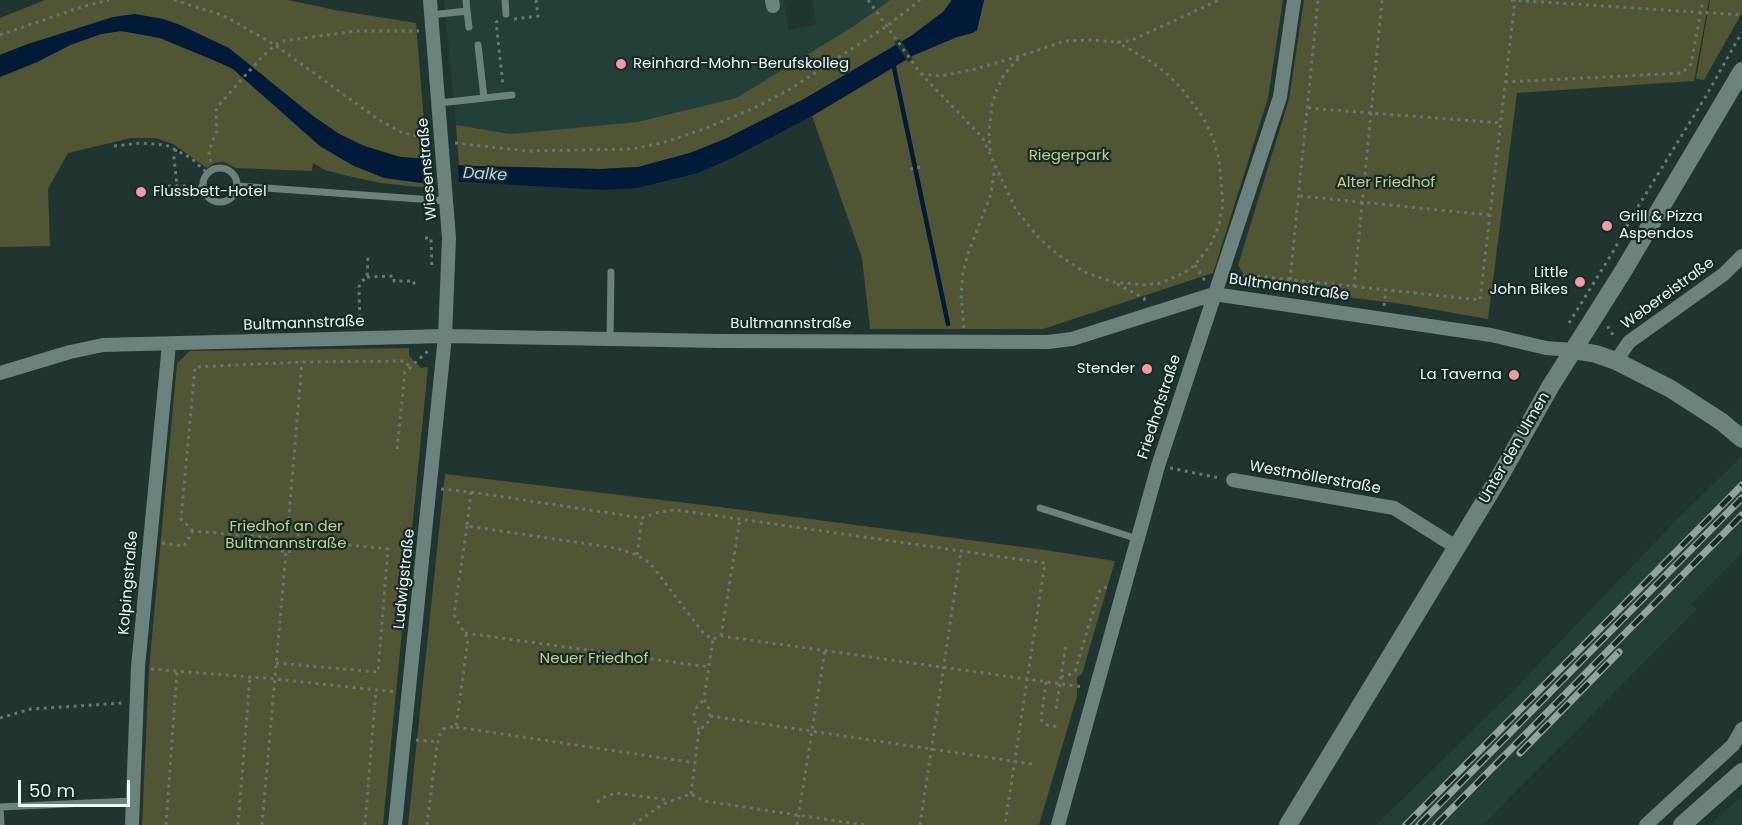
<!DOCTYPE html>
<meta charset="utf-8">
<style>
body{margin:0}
#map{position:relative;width:1742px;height:825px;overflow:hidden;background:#203430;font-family:Poppins,sans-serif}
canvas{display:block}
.scale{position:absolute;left:18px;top:780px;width:112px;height:27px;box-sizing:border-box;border:3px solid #ecf8f6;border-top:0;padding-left:8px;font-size:18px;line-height:21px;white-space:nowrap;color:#ecf8f6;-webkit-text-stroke:4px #162a26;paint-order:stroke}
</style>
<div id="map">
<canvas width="1742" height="825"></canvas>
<div class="scale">50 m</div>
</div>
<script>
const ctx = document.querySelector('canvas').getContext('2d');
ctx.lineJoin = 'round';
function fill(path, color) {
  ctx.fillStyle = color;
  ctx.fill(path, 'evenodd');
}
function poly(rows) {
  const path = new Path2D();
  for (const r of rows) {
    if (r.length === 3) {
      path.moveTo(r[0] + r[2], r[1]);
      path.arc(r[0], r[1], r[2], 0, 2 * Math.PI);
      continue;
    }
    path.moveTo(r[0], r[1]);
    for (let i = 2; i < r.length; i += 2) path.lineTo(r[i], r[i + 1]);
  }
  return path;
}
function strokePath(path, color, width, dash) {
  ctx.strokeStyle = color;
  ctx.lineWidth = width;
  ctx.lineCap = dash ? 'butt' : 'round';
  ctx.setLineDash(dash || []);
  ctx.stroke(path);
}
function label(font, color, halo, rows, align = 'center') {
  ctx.font = font + ' Poppins,sans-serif';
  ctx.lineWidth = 4.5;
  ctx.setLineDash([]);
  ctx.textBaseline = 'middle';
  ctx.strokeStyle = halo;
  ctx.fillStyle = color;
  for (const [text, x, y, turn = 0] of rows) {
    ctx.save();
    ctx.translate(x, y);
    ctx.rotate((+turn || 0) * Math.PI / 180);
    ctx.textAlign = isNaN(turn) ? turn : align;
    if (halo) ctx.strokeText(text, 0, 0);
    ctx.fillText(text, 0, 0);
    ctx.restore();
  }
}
const built = poly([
 [444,0,784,0,789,30,816,24,812,0,890,0,854,26,736,98,637,122,509,134,456,125],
 [1742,456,1742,553,1691,604,1697,609,1483,825,1376,825,1512,692,1678,518],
 [1742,796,1742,825,1709,825]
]);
const green = poly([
 [45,0,288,0,335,10,416,23,427,159,400,157,364,146,339,134,313,116,163,19,28,44,0,55,0,18],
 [890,0,952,0,943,12,911,36,804,99,725,139,690,153,638,167,600,169,459,166,456,125,510,134,637,122,736,98,854,26],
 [984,0,1283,0,1268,98,1213,273,1043,329,870,329,862,258,812,116,914,55,957,37,972,33,977,30],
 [1304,0,1709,0,1694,81,1517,93,1488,319,1402,304,1250,285,1238,265,1289,99],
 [1710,0,1742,0,1742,13,1704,80,1696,79],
 [121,31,160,38,218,62,233,69,320,146,354,166,429,184,429,180,431,180,432,192,430,192,429,188,380,183,344,175,325,170,313,163,312,171,236,168,224,162,214,163,207,168,173,144,155,138,131,138,68,153,48,189,50,246,0,247,0,77,37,62,70,45,101,34],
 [409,348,409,356,421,368,428,367,383,825,142,825,149,669,177,363,190,351],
 [445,474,720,507,1045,550,1115,561,1082,674,1077,677,1077,696,1039,825,408,825]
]);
const water = poly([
 [952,0,984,0,977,30,972,33,957,37,914,55,812,116,732,158,698,173,637,188,602,190,431,180,429,180,429,184,384,178,354,166,320,146,233,69,218,62,160,38,139,34,121,31,101,34,70,45,37,62,0,77,0,55,28,44,113,17,135,14,163,19,178,24,229,48,313,116,339,134,364,146,400,157,427,159,430,163,471,166,600,169,638,167,690,153,725,139,804,99,911,36,943,12]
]);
const pier = poly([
 [900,39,913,59,908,62,894,42],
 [429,162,458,164,459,183,432,182]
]);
const stream = poly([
 [893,63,948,324]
]);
const path = poly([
 [174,0,222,15,242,26,275,45,379,120,403,133,428,138],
 [868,0,921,74,982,137,1016,210,1039,238,1057,254,1084,272,1113,282,1146,285,1161,283,1184,273,1195,265,1211,244,1219,225,1223,204,1219,159,1213,138,1203,117,1181,88,1167,74,1150,61,1117,42],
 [1511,0,1742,15],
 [514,19,538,16,536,0],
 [498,21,496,22,503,85],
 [0,35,81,7,109,0],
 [921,74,941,76,975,69,1023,55,1065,41,1091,40,1117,42,1130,41,1219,0],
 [1505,82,1682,73,1691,64,1703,0],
 [1308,108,1500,123],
 [455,143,527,151,633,149,665,142,704,129,754,108,787,91,887,26,920,0],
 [114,146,142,143,166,145,191,158,207,173],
 [176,149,174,158,177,186],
 [990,151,989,133,992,105,997,89,1005,73,1021,56],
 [213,169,209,156,209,150,217,131,216,111,218,106,259,60,275,45,283,41,356,31,419,31],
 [910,169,921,167],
 [168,186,203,186],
 [1300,196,1489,215],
 [425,238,431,238,432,269],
 [1195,265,1205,281],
 [367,277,394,276,394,281,414,281,414,287],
 [1235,278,1248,275,1480,300,1515,0],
 [1290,280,1318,0],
 [1117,284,1144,298,1145,301],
 [1354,287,1382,0],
 [1384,306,1386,290],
 [1569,323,1614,250,1631,218,1706,96,1742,32],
 [360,325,359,287,361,282,367,277,368,256],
 [1608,326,1609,330,1616,338],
 [964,328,961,295,963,272,969,251,991,194,995,166],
 [397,449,405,372,428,351],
 [1170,468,1220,478],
 [441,489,471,492,467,526,616,548,637,555,650,563,704,634,713,639,721,636,1083,687],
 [471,492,642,518,659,512,676,510,1045,563,1005,825],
 [286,539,13],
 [288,527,302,362],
 [193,531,181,519,195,367,302,362,404,361,410,367],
 [162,543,184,546,193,531,274,538],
 [637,555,642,518],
 [465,633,709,667],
 [721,636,740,519],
 [276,663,378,672,388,549,299,540],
 [151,669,274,679,396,692],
 [1061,677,1071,674,1075,671,1099,592,1102,588,1111,586],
 [1046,682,1041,720,1047,725,1059,727],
 [1056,709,1066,644],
 [710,716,1032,764],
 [0,718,31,709,123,703],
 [456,727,696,763],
 [699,730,695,722,694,714,697,707,704,699],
 [416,740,438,742],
 [691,794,699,730,707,724,710,716,709,709,704,699,713,639],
 [597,802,606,796,616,793,668,800],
 [166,825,177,671],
 [238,825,250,677],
 [262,825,286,552],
 [365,825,376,690],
 [427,825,437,745,440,734,443,729,449,727,456,727,468,639,454,615,467,526],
 [633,825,663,804,691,794,704,801,864,825],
 [797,825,825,650],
 [920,825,961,551]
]);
const lane = poly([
 [505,0,506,14],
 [467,11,469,27],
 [431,15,467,11,466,0],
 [478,45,484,98],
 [439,103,512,95],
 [220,185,17],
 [237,186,447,201],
 [610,339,611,272],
 [1040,508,1138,539],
 [1,825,0,807,132,801]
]);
const street = poly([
 [772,0,773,6],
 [1616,361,1629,342,1724,274,1742,256],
 [0,373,70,352,103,345,445,336,719,341,1048,342,1072,339,1214,294,1491,335,1546,348,1573,350],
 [1233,480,1394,508,1456,547],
 [132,825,138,667,169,344],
 [395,825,445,336,449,238,430,0],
 [1058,825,1158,466,1280,97,1294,0],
 [1646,825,1733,745,1742,729]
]);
const secondary = poly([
 [1573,350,1596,354,1616,361,1671,389,1722,422,1742,439],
 [1288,825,1500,476,1550,387,1622,273,1742,71],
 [1682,825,1742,772]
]);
const rail = poly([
 [1520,753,1619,652],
 [1406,825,1742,485],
 [1419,825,1742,498],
 [1436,825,1742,515]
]);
const markers = [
 [621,64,6,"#f49aa1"],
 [141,192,6,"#f49aa1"],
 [1607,226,6,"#f49aa1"],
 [1580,282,6,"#f49aa1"],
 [1147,369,6,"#f49aa1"],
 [1514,375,6,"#f49aa1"]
];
const poiNames = [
 ["Reinhard-Mohn-Berufskolleg",633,64],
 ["Flussbett-Hotel",153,192],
 ["Grill & Pizza",1619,217],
 ["Aspendos",1619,234],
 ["Little",1568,273,"right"],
 ["John Bikes",1568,290,"right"],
 ["Stender",1135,369,"right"],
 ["La Taverna",1502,375,"right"]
];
const parkNames = [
 ["Riegerpark",1069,156],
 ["Alter Friedhof",1386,183],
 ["Friedhof an der",286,527],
 ["Bultmannstraße",286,544],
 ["Neuer Friedhof",594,659]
];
const streetNames = [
 ["Wiesenstraße",428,169,-95],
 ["Bultmannstraße",1289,288,8],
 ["Webereistraße",1668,294,-36],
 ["Bultmannstraße",304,324,-2],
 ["Bultmannstraße",791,324],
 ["Friedhofstraße",1160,407,-72],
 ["Unter den Ulmen",1515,448,-60],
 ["Westmöllerstraße",1315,478,10],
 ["Ludwigstraße",405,579,-84],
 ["Kolpingstraße",129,583,-85]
];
const waterNames = [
 ["Dalke",485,175,3]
];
fill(built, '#223f3a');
fill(green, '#505533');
fill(water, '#001a37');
fill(pier, '#203430');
strokePath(stream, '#001a37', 4.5);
strokePath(path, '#667774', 3, [3, 4.5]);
strokePath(lane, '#6c827e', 7);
strokePath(street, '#6c827e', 14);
strokePath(secondary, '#6c827e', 18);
strokePath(rail, '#93a3a0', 7);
strokePath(rail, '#162a26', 4.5, [14]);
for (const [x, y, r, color] of markers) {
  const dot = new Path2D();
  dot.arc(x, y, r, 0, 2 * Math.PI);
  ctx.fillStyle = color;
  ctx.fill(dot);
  strokePath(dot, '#162a26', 2);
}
label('15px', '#ecf8f6', '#162a26', poiNames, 'left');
label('15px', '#c5d086', '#162a26', parkNames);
label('15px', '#ecf8f6', '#162a26', streetNames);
label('italic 16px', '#b3d3f4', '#162a26', waterNames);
</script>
